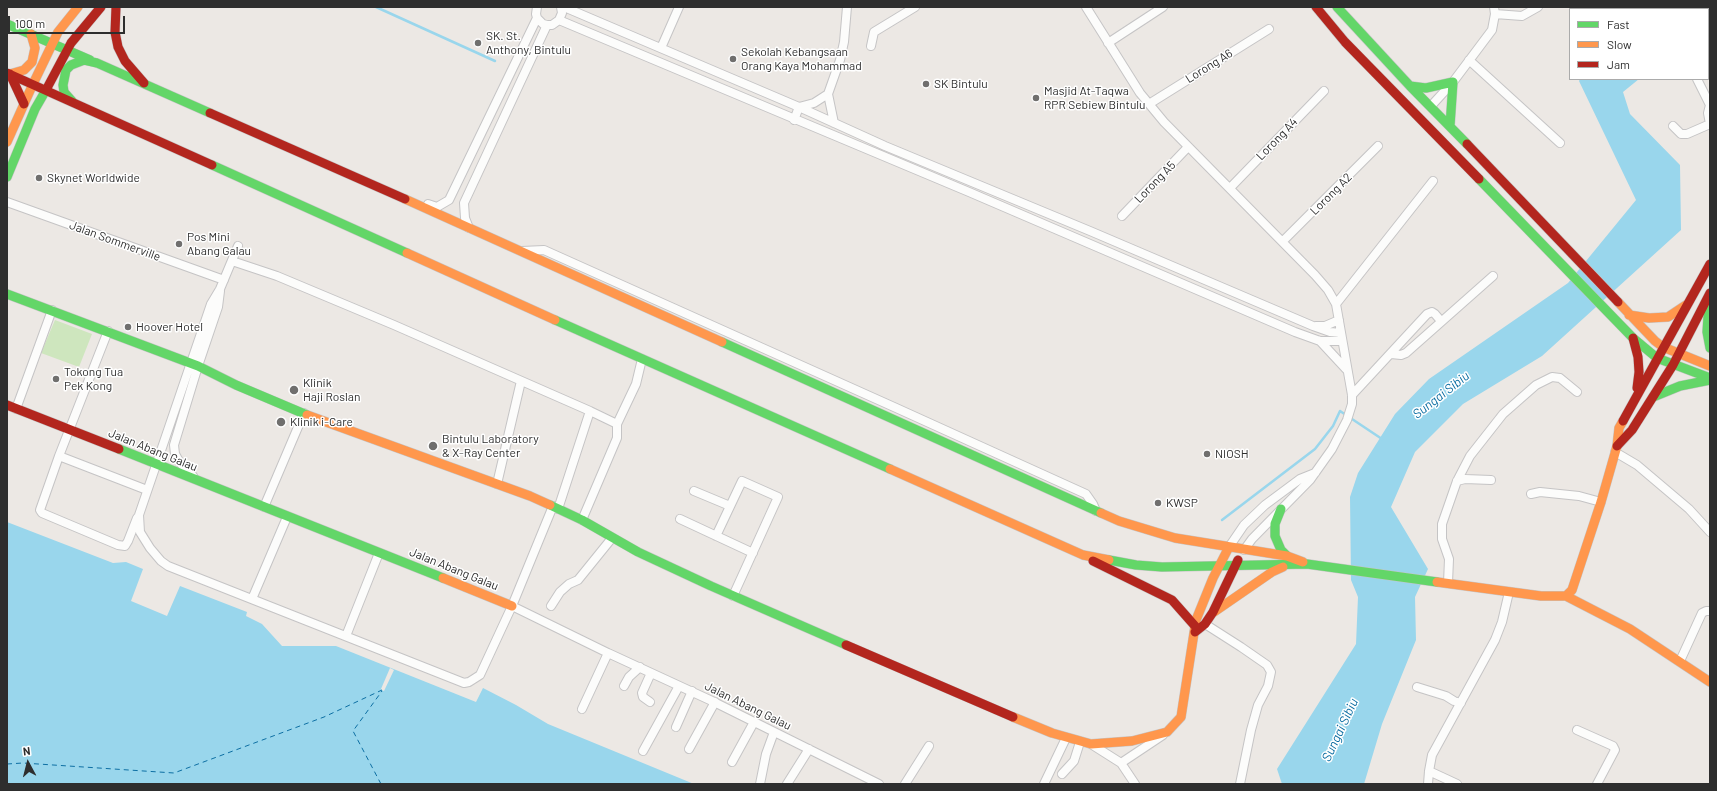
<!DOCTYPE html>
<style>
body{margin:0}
#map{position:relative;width:1717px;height:791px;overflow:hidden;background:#ece8e4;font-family:Barlow,sans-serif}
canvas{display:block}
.frame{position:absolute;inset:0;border:8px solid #2e2e2e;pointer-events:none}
.legend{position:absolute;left:1569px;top:8px;width:140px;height:72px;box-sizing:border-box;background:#fff;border:1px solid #ababab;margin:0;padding:5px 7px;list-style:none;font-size:12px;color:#2e2e2e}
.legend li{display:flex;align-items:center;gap:8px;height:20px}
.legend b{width:20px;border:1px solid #ababab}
.north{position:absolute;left:8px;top:743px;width:40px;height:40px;-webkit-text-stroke:3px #fff;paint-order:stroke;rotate:353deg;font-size:11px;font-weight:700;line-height:16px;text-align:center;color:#2e2e2e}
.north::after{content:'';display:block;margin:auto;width:14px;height:18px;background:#2e2e2e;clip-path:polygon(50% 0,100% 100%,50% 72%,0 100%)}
.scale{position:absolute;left:8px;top:16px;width:117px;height:18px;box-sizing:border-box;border:2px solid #2e2e2e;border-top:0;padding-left:5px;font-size:12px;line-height:14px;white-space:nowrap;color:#2e2e2e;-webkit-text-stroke:3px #fff;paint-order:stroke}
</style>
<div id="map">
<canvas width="1717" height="791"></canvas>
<div class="frame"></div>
<ul class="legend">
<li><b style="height:5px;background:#63d668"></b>Fast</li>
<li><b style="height:5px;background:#ff974d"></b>Slow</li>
<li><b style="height:5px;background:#b3261e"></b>Jam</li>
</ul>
<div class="north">N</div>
<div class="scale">100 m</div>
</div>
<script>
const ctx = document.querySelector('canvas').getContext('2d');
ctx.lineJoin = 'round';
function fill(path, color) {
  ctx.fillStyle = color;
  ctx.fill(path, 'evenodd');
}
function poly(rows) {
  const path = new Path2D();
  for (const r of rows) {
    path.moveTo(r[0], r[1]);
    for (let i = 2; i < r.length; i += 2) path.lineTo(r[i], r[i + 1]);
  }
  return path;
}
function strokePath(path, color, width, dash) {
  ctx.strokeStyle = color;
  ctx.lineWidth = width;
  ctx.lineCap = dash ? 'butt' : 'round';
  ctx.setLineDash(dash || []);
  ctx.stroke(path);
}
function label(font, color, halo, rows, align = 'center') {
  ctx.font = font + ' Barlow,sans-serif';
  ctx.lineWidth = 3;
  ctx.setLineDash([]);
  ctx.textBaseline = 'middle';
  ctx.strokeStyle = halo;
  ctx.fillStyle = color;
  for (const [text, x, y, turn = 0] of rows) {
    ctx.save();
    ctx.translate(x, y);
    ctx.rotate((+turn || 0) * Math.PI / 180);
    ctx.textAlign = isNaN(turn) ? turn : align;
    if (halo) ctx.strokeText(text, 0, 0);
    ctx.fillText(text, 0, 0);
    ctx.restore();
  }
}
const green = poly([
 [55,320,92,334,79,367,41,353]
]);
const water = poly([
 [1643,7,1710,7,1710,15,1708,17,1708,9,1640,9],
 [1580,79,1639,79,1623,92,1630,114,1680,165,1681,230,1542,356,1463,404,1415,452,1391,507,1428,569,1415,597,1416,640,1382,724,1364,784,1282,784,1277,769,1356,644,1358,597,1351,580,1350,497,1358,473,1395,414,1429,379,1568,283,1636,200,1579,81],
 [7,522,113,563,126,562,143,569,131,601,167,616,180,586,247,612,246,616,262,624,282,646,336,646,476,702,483,688,516,705,548,724,694,784,7,784]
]);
const pier = poly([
 [390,668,394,670,384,691,382,690,381,689]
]);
const stream = poly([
 [376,7,495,61],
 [1222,520,1315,449,1333,426,1340,411,1382,439]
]);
const ferry = poly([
 [7,764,23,763,174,773,324,717,382,690],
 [381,784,353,731,382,691]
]);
const street = poly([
 [537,7,536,14,537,18,543,24,547,25,552,25,559,20,562,13,561,7],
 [564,7,799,107,885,146,1090,231,1313,326,1330,332,1341,333],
 [1086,7,1140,93,1164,122,1315,275,1328,290,1336,304,1352,395,1352,404,1347,420,1332,449,1310,480,1252,539,1244,550],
 [1495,14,1522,16,1538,7],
 [559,20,969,192,1295,332,1320,341,1342,341],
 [1108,43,1163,7],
 [871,46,874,32,915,7],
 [661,48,679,7],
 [1469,60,1560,143],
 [1708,64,1708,67],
 [1697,79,1710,105],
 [1149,104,1269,29],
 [1710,105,1708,113,1710,124],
 [1431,106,1453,82,1492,30,1495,14,1494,7],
 [794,120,799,107,814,103,828,94],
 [834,123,828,94,840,60,844,42,847,7],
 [1673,126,1681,134,1687,134,1710,124],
 [1230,188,1324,91],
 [7,202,224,280],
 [428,204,437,207,449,200,537,18],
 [1122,216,1188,147],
 [469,228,465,218,464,203,547,25],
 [1283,241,1378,146],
 [238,246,220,289,211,304,139,515,140,532,150,548,161,561,168,566,464,683,469,682,480,675,512,606,553,506],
 [522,251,544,250,894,407,1086,494,1093,504,1096,511],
 [232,261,277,276,394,325,590,411,617,424],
 [1336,304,1433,181],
 [1316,326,1325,326,1339,320],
 [108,331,59,456,40,510,42,513,118,545,125,546,128,541,137,518],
 [1320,341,1346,369],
 [1391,354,1401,355,1406,353,1493,276],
 [1352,395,1427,314,1432,312,1435,314,1441,321],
 [16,409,52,310],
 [1615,452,1637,465,1689,509,1710,532],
 [59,456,147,490],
 [193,476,180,463,175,454,174,445,198,366,218,307,220,291],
 [1457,481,1465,479,1491,480],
 [497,484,521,381],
 [694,491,730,506],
 [1531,494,1540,492,1579,496,1601,502],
 [264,507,304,413],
 [558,509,590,411],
 [680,519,753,553],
 [582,520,617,438,617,424,636,384,642,359],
 [716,536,742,481,778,497,733,596],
 [1229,547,1244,525,1265,505,1300,479,1315,473],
 [1448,583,1449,559,1442,539,1442,524,1457,481,1470,456,1503,414,1536,385,1552,377,1560,378,1577,392],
 [252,599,287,517],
 [512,606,608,653,712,701,879,784],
 [551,606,560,592,569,584,578,580,612,538],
 [1205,624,1241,647,1267,665,1271,672,1268,686,1258,705,1251,730,1240,784],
 [346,636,379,553],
 [1680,661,1702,613,1706,611,1710,611],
 [624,686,629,677,640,667],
 [1417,687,1446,696,1454,701,1461,703],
 [650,702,643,697,642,693,651,673],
 [582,709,608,653],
 [676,727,692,691],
 [1577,730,1613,746,1615,750,1597,784],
 [1091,744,1121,763,1135,784],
 [689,749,715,702],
 [643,751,679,686],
 [732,762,754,722],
 [1121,763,1163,735],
 [1429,771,1457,784],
 [1062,774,1074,761,1080,742],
 [760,784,766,754,774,732],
 [787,784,809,749],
 [905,784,929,746],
 [1044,784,1066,738],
 [1428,784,1429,771,1432,755,1495,640,1502,622,1509,592]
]);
const fast = poly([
 [1337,7,1410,86,1467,144],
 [7,24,90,60],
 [1410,86,1426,88,1453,82,1450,126],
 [72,101,64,92,63,85,66,70,71,65,84,60,97,63,210,113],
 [212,165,407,253],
 [7,177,35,109,46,90],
 [1479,179,1633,338,1657,358,1710,378],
 [7,294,198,366,236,385,307,415],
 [1709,300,1707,332,1710,348],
 [555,320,890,469],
 [722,342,1101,513],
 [1653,397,1680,386,1710,380],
 [119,449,443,578],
 [550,505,582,520,638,552,711,586,846,645],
 [1281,509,1275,524,1275,536,1281,550,1287,556],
 [1109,560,1136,565,1162,567,1307,564,1437,582]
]);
const slow = poly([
 [10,74,24,70,32,62,35,48,31,34],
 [33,84,58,32,78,7],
 [7,142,33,84],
 [405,199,722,342],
 [407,253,555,320],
 [1618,302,1655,341,1663,347,1710,366],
 [1629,315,1649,318,1668,317,1686,305],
 [307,415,530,496,550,505],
 [890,469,1083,555,1109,560],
 [1101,513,1119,521,1175,538,1287,556,1303,562],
 [443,578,512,606],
 [1437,582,1541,596,1566,596,1630,629,1710,682],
 [1566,596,1572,590,1601,502,1617,446,1619,428,1623,421],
 [1214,612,1272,572,1283,567],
 [1013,717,1052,733,1091,744,1132,741,1167,732,1181,717,1196,620,1213,578,1229,547]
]);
const jam = poly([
 [116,7,115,32,118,47,125,61,144,83],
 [1316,7,1345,42,1479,179],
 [7,73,212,165],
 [10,74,24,104],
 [46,90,71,43,101,7],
 [210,113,405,199],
 [1467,144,1618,302],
 [1633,338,1638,357,1639,372,1637,388],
 [7,405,119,449],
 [1623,421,1710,264],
 [1617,446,1632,430,1673,365,1710,293],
 [1093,561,1172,600,1195,626],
 [1195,632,1205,624,1213,612,1238,560],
 [846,645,1013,717]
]);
const markers = [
 [478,43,4,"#706f6e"],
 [733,59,4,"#706f6e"],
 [926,84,4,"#706f6e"],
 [1036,98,4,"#706f6e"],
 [39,178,4,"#706f6e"],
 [179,244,4,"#706f6e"],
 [128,327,4,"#706f6e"],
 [56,379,4,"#706f6e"],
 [294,390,5,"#706f6e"],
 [281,422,5,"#706f6e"],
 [433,446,5,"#706f6e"],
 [1207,454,4,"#706f6e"],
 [1158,503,4,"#706f6e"]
];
const poiNames = [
 ["SK. St.",486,36],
 ["Anthony, Bintulu",486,50],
 ["Sekolah Kebangsaan",741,52],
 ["Orang Kaya Mohammad",741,66],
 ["SK Bintulu",934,84],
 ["Masjid At-Taqwa",1044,91],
 ["RPR Sebiew Bintulu",1044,105],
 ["Skynet Worldwide",47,178],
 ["Pos Mini",187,237],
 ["Abang Galau",187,251],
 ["Hoover Hotel",136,327],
 ["Tokong Tua",64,372],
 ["Pek Kong",64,386],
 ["Klinik",303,383],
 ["Haji Roslan",303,397],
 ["Klinik i-Care",290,422],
 ["Bintulu Laboratory",442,439],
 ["& X-Ray Center",442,453],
 ["NIOSH",1215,454],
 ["KWSP",1166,503]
];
const streetNames = [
 ["Lorong A6",1209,66,-32],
 ["Lorong A4",1277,139,-46],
 ["Lorong A5",1155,182,-46],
 ["Lorong A2",1331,194,-45],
 ["Jalan Sommerville",115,241,20],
 ["Jalan Abang Galau",153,450,22],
 ["Jalan Abang Galau",454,569,22],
 ["Jalan Abang Galau",748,706,26]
];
const waterNames = [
 ["Sungai Sibiu",1441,395,-38],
 ["Sungai Sibiu",1340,730,-65]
];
fill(green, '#cee6be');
fill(water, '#99d6ec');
fill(pier, '#ece8e4');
strokePath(stream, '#99d6ec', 2.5);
strokePath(ferry, '#0d6fa3', 1, [5, 4]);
strokePath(street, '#c5c4c5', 10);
strokePath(fast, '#c5c4c5', 10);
strokePath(slow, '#c5c4c5', 10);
strokePath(jam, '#c5c4c5', 10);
strokePath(street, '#fcfcfb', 8);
strokePath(fast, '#63d668', 9);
strokePath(slow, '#ff974d', 9);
strokePath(jam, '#b3261e', 9);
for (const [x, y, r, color] of markers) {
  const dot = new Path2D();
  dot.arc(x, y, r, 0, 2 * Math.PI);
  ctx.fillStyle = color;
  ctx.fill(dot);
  strokePath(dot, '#fff', 1.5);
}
label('12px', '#2e2e2e', '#fff', poiNames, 'left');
label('12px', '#2e2e2e', '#fff', streetNames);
label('italic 13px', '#0d6fa3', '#fff', waterNames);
</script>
